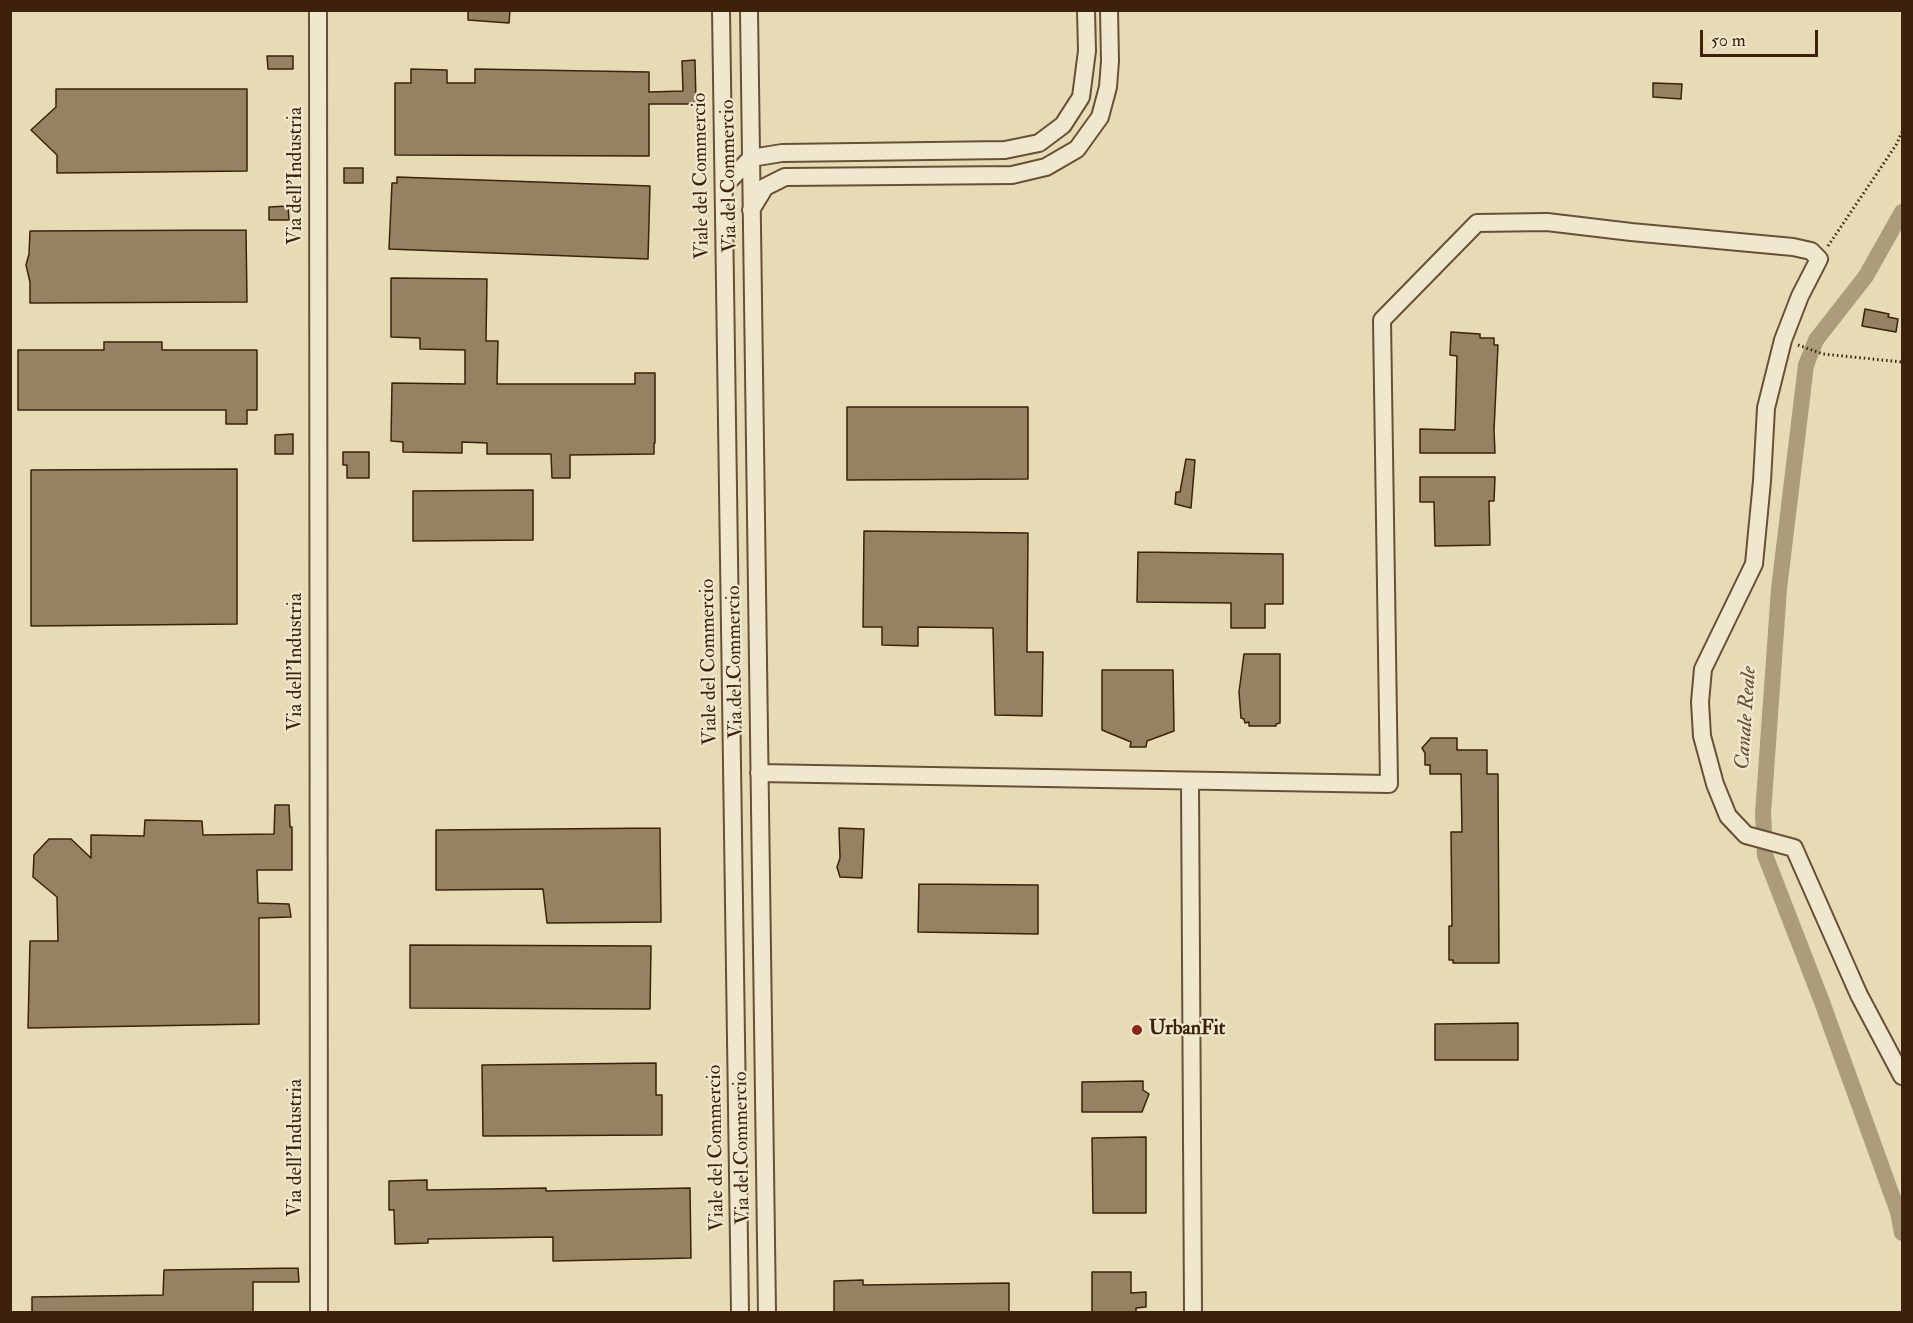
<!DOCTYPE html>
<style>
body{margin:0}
#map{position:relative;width:1913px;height:1323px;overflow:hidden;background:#e7dbb5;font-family:"IM FELL Double Pica",serif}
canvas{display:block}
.frame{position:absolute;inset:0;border:12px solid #3d210b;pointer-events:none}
.scale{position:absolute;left:1700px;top:30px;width:118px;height:27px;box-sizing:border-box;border:3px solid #3d210b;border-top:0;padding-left:8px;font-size:18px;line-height:21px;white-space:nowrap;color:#3d210b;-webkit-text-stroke:4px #efe8cf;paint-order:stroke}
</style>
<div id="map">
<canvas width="1913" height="1323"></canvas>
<div class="frame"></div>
<div class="scale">50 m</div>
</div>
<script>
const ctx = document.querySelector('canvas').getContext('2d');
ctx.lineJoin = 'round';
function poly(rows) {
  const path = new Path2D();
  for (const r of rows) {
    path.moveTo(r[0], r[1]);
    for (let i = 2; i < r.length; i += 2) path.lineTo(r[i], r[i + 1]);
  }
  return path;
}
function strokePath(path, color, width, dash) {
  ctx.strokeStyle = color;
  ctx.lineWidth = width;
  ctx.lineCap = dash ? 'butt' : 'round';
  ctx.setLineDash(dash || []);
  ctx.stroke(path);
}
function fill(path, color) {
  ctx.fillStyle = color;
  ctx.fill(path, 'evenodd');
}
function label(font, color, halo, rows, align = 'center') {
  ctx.font = font + ' "IM FELL Double Pica",serif';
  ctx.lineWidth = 4.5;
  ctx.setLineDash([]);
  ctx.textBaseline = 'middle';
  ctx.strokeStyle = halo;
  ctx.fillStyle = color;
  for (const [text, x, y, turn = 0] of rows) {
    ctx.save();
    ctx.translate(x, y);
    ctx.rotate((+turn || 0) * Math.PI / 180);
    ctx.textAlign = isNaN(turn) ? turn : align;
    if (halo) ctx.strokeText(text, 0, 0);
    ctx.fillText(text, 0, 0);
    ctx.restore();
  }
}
const canal = poly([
 [1902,212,1866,276,1816,340,1806,365,1779,589,1763,813,1765,855,1822,1002,1898,1212,1902,1233]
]);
const building = poly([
 [468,10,510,10,509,23,468,20,468,10],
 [267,56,293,56,293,69,268,69,267,56],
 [695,60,696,104,649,104,649,156,395,155,395,83,411,83,411,69,447,70,447,83,475,83,475,69,649,72,649,92,683,91,682,61,695,60],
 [1653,83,1682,84,1681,99,1653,97,1653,83],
 [56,89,247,89,247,171,57,173,57,155,31,130,56,107,56,89],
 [344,168,363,168,363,183,344,183,344,168],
 [397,177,650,186,648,259,389,249,392,183,397,183,397,177],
 [288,206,289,220,269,220,269,207,288,206],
 [246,230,247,302,30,303,30,282,26,265,29,254,30,231,246,230],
 [391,278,487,279,486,341,498,341,497,384,635,384,635,373,655,373,655,443,654,443,654,454,570,455,570,478,552,478,551,454,487,454,487,443,462,442,462,453,403,452,403,442,391,441,392,383,465,384,465,350,420,349,420,338,391,337,391,278],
 [1865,309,1889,314,1888,317,1898,319,1896,332,1862,326,1865,309],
 [1451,332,1480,334,1480,338,1494,338,1494,345,1498,345,1494,430,1495,453,1420,453,1420,429,1455,430,1457,356,1450,355,1451,332],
 [104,342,162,342,162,350,257,350,257,410,247,410,247,424,226,424,226,410,18,410,18,350,104,350,104,342],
 [847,407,1028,407,1028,479,847,480,847,407],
 [293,434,293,454,275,454,275,435,293,434],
 [343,452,369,452,369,478,347,478,347,465,343,465,343,452],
 [1186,459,1195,460,1191,508,1175,504,1176,492,1180,492,1186,459],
 [237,469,237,624,31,626,31,470,237,469],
 [1420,477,1495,477,1494,501,1489,501,1490,545,1435,546,1434,502,1420,502,1420,477],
 [533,490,533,540,413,541,413,491,533,490],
 [864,531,1028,533,1027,652,1043,652,1042,716,995,715,993,628,918,627,918,646,882,645,882,627,863,627,864,531],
 [1138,552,1283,554,1283,604,1265,604,1265,628,1231,628,1231,603,1137,602,1138,552],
 [1244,654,1280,654,1280,723,1276,724,1276,726,1249,726,1249,722,1245,723,1244,719,1241,718,1239,692,1244,654],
 [1102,670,1173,670,1174,731,1147,741,1146,747,1130,747,1131,742,1102,730,1102,670],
 [1431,738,1457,738,1457,750,1487,750,1487,774,1498,774,1499,963,1453,963,1453,960,1449,960,1449,926,1452,926,1451,832,1462,832,1461,774,1430,774,1430,765,1425,765,1425,753,1422,748,1431,738],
 [275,805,289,805,290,827,292,827,292,870,257,870,258,903,289,904,291,917,259,918,259,1024,28,1028,30,941,58,941,57,897,33,877,34,855,49,839,71,839,91,858,91,835,144,836,145,820,202,821,203,835,274,834,275,805],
 [660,828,661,922,547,923,543,889,436,890,436,830,660,828],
 [839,828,864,829,862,878,840,877,837,867,840,858,839,828],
 [919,884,1038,885,1038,934,918,932,919,884],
 [410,945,651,946,650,1009,410,1008,410,945],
 [1518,1023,1518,1060,1435,1060,1435,1024,1518,1023],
 [656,1063,656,1095,662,1095,662,1135,483,1136,482,1065,656,1063],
 [1143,1081,1143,1090,1149,1094,1142,1112,1082,1112,1082,1082,1143,1081],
 [1146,1137,1146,1213,1093,1213,1092,1138,1146,1137],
 [427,1180,427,1190,546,1188,546,1191,690,1188,691,1258,553,1261,553,1237,428,1239,428,1243,395,1244,394,1210,389,1210,389,1181,427,1180],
 [298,1268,299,1282,253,1282,253,1312,32,1312,32,1297,163,1295,164,1270,298,1268],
 [1092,1272,1131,1272,1131,1293,1146,1292,1146,1307,1136,1308,1136,1312,1092,1312,1092,1272],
 [863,1280,863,1285,1009,1283,1009,1312,834,1312,834,1281,863,1280]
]);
const path = poly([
 [1828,246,1896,145,1902,132],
 [1798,345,1823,354,1902,362]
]);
const minor = poly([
 [318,10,319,1312],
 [721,10,740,1312],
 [749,10,767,1312],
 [724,186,751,158,782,153,1005,150,1039,143,1063,125,1081,97,1087,51,1086,10],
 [751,210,765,187,785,177,1012,175,1046,167,1077,149,1100,117,1108,87,1110,61,1109,10],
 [759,773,1389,784,1382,320,1477,223,1547,222,1631,232,1793,247,1811,251,1819,259,1800,296,1783,340,1766,408,1762,481,1754,564,1703,669,1700,702,1702,736,1715,784,1728,816,1746,835,1794,848,1859,995,1902,1076],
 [1190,781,1193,1312]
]);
const markers = [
 [1137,1030,6,"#8f2418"]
];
const streetNames = [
 ["Via dell'Industria",297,176,-90],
 ["Viale del Commercio",702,176,-91],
 ["Via del Commercio",730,176,-91],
 ["Via dell'Industria",297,662,-90],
 ["Viale del Commercio",710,662,-91],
 ["Via del Commercio",736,662,-91],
 ["Via dell'Industria",297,1148,-90],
 ["Viale del Commercio",717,1148,-91],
 ["Via del Commercio",743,1148,-91]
];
const poiNames = [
 ["UrbanFit",1149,1030]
];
const waterNames = [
 ["Canale Reale",1747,718,-86]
];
strokePath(canal, '#ad9c7b', 16);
fill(building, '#958263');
strokePath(building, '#3d210b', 1.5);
strokePath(minor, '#685036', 20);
strokePath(path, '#3d210b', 3, [1.5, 3]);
strokePath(minor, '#efe8cf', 16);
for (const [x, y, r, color] of markers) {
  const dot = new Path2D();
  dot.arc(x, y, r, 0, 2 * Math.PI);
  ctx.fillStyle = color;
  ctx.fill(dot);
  strokePath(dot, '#efe8cf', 2);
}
label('20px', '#3d210b', '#efe8cf', streetNames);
label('bold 20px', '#3d210b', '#efe8cf', poiNames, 'left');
label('italic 21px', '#644c32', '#efe8cf', waterNames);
</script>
